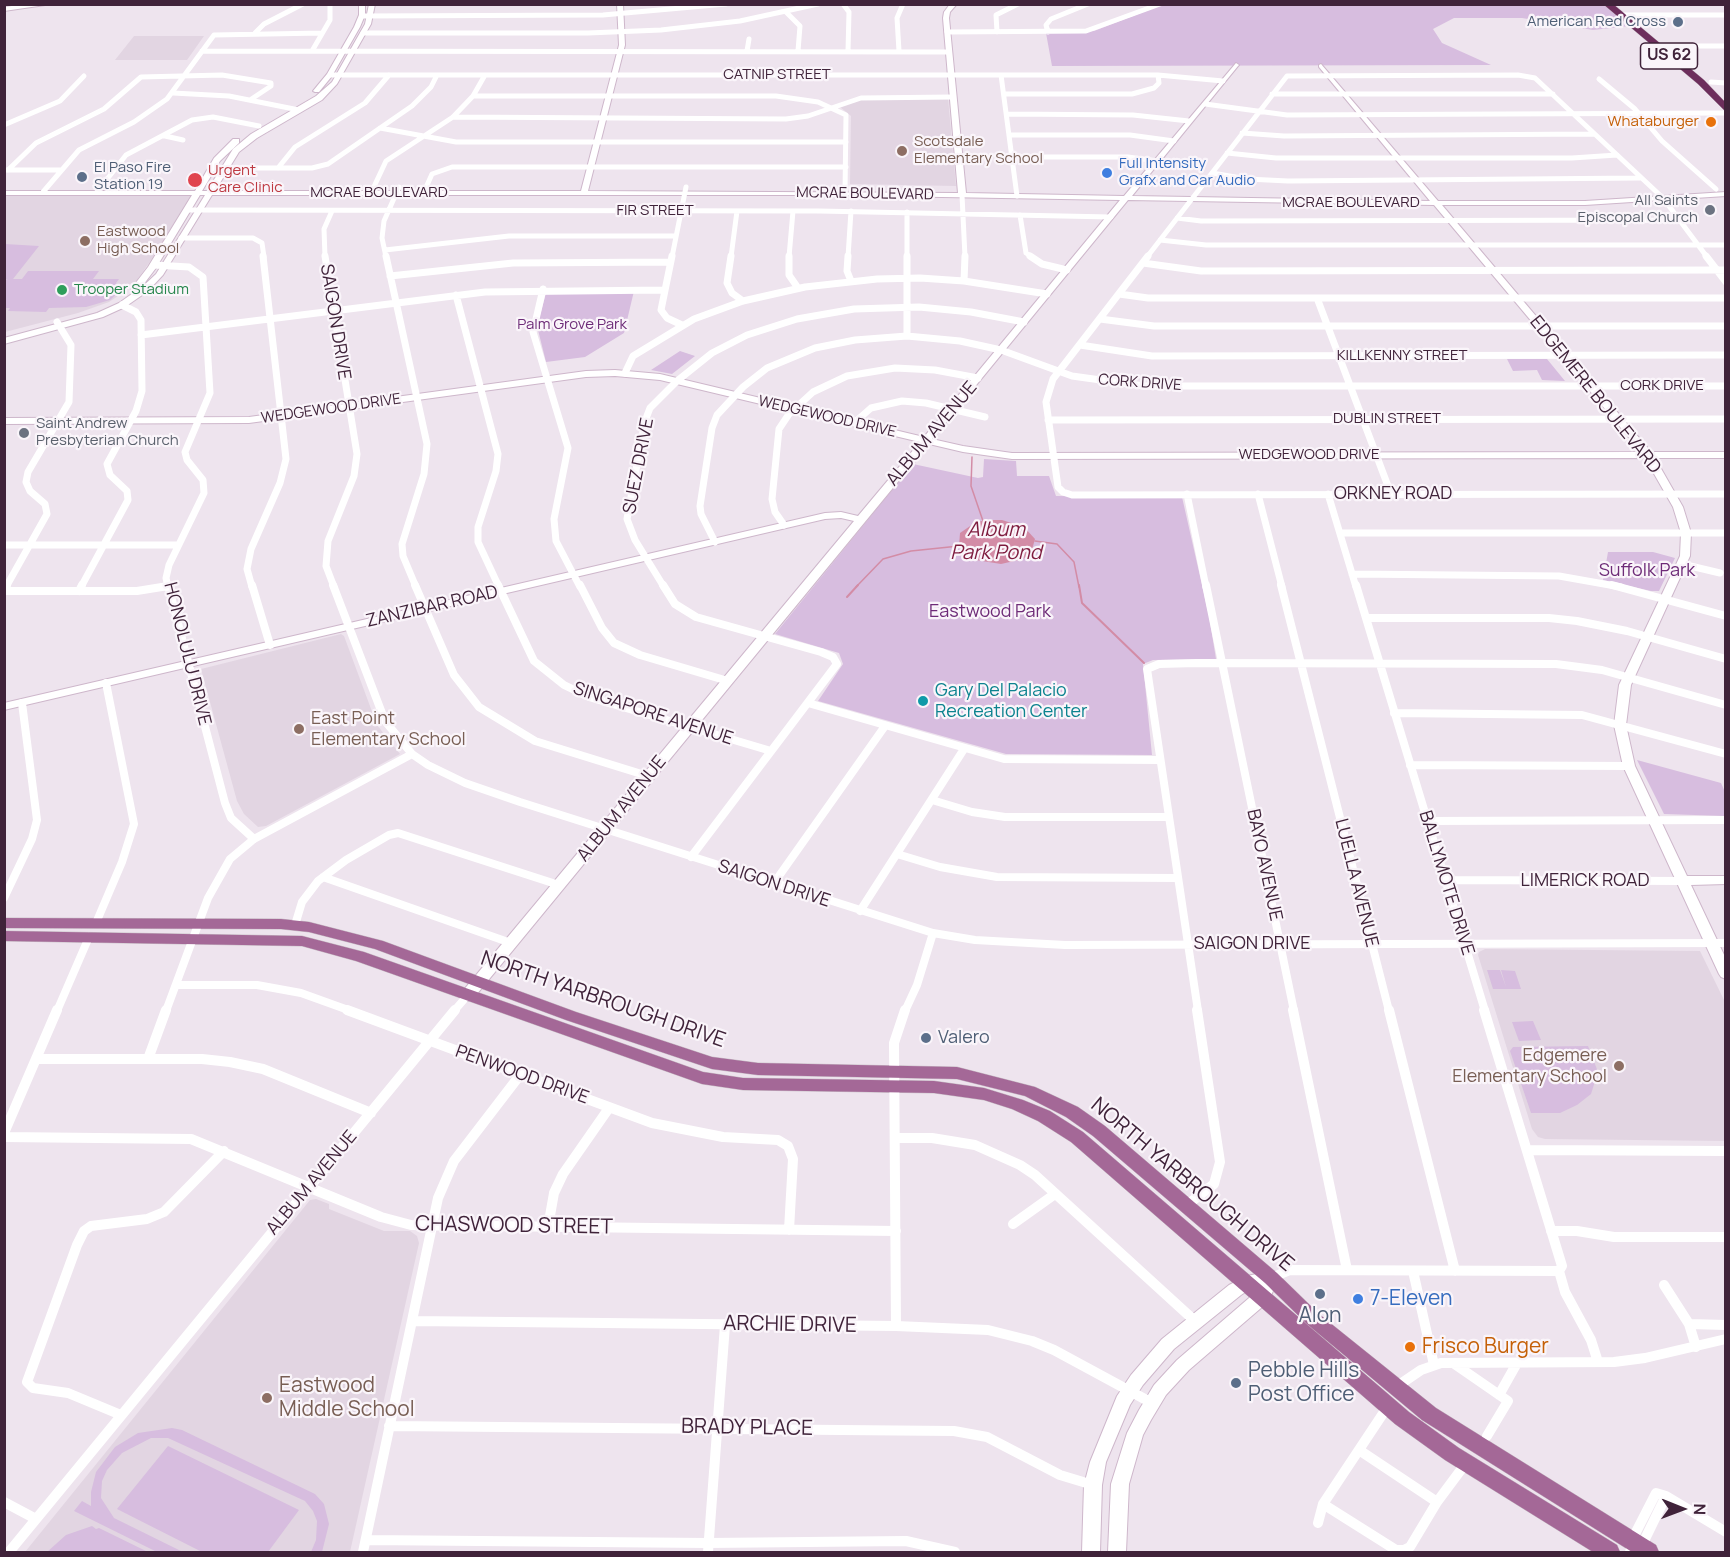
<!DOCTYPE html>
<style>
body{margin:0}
#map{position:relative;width:1730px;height:1557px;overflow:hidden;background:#eee4ee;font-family:Manrope,sans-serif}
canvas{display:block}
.frame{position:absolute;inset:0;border:6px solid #40233a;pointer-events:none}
.north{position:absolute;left:1652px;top:1479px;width:60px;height:60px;-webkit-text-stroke:4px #faf5fa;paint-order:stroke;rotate:91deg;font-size:16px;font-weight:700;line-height:24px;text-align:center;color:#40233a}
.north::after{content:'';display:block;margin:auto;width:21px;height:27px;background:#40233a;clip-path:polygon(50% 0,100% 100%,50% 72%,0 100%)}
</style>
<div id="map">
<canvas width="1730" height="1557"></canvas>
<div class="frame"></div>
<div class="north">N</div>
</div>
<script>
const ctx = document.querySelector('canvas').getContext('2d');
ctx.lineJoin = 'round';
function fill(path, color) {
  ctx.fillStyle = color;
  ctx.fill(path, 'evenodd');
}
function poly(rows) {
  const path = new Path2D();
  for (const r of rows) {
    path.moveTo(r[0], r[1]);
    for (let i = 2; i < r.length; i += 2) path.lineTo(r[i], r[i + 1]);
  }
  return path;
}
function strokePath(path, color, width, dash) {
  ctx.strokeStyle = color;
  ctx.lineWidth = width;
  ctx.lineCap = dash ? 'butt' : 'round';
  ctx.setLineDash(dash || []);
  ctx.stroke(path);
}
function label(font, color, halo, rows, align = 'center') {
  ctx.font = font + ' Manrope,sans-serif';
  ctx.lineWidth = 4.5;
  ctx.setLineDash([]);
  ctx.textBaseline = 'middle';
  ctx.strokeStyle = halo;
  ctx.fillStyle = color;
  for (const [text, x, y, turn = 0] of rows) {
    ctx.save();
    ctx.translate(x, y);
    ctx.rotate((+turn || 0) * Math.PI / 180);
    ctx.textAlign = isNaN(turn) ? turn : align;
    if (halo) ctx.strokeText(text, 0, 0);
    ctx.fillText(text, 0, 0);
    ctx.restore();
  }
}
const built = poly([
 [134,36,204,36,187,60,115,60],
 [948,98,956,186,850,184,851,116,840,107,858,100],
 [5,195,196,195,133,286,109,302,78,313,5,332],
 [341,634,344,636,377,725,400,754,266,826,258,827,244,814,237,801,201,669],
 [1485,949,1700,951,1725,1002,1725,1141,1545,1139,1538,1137,1532,1129,1478,955,1479,952],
 [316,1199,329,1204,329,1209,384,1231,410,1231,417,1236,419,1243,350,1552,25,1552,310,1200]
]);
const green = poly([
 [1164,4,1603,4,1630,26,1593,30,1522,18,1454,18,1433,29,1442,43,1491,65,1052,66,1046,33,1094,31],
 [5,244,39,246,13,279,22,279,28,271,99,271,93,279,119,279,116,283,119,292,110,300,86,307,49,308,46,312,8,311,10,308,5,308,5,280,8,279,5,279],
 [634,291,624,333,585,357,546,362,537,326,546,293],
 [680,351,695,356,672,374,651,370],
 [1507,359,1547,359,1565,381,1542,380,1537,370,1513,371],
 [984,459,1016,461,1017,476,1049,476,1056,496,1182,497,1209,616,1216,659,1153,660,1143,664,1152,755,1006,754,818,701,843,664,839,653,775,634,913,464,978,478,983,477],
 [1608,552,1653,552,1675,558,1659,591,1651,591,1603,580],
 [1637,760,1721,783,1725,792,1725,816,1664,814],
 [1487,970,1500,970,1506,987,1501,970,1515,971,1521,989,1493,989],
 [1533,1021,1541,1040,1519,1041,1512,1022],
 [1588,1046,1598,1072,1591,1094,1577,1105,1560,1113,1531,1113,1510,1051,1513,1047],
 [172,1428,182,1430,315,1494,324,1504,329,1524,322,1552,311,1552,316,1540,317,1521,313,1511,305,1501,168,1438,151,1438,122,1453,107,1470,102,1481,101,1498,114,1518,183,1552,157,1552,74,1511,82,1501,91,1506,91,1492,96,1472,115,1447,138,1433],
 [168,1446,299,1510,268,1552,202,1552,117,1509],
 [92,1526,96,1529,99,1528,148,1552,47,1552,66,1535]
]);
const water = poly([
 [988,520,1002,520,1024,527,1035,539,1031,553,1023,559,1001,564,976,560,966,555,959,546,960,533,976,522]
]);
const streamFar1 = poly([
 [972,457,971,486,983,521],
 [1035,541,1057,544,1074,562,1079,587],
 [856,587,883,559,911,551,959,546]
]);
const stream = poly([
 [1079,585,1082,603,1144,663],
 [847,597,858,585]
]);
const streetFar3 = poly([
 [843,4,849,12,848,51],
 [786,12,800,26,798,51],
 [1619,15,1726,15],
 [362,16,603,15,726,4],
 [947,32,1086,31,1160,4],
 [997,32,996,15,1018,4],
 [1048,32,1046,25,1051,19,1088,4],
 [255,33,264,24,303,4],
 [363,33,588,33,661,30,740,21,818,4],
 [1666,46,1726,46],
 [202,51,948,52],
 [312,51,330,20,330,4],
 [747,51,749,39],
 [899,51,897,18,903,4],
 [330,75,1158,75,1223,81],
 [1001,75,1017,196],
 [1599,79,1635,109,1662,141,1716,189],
 [1711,82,1726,83],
 [173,93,229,96,299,110],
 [1004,94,1132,94,1154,88,1159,83,1158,75],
 [1272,94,1553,94],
 [473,96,776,96,818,102,846,115,845,193],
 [1205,104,1287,115,1726,113],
 [1007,114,1133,115,1189,121],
 [453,117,786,119,808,116,861,98,952,97],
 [4,125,60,101,84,76],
 [380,128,456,142,846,142],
 [1242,133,1284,136,1594,134],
 [1010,135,1130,135,1174,141],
 [165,136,183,140],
 [1227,153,1276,158,1572,158,1617,155],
 [1013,157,1128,157,1157,161],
 [213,168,312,168,328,164,412,106,431,87,437,75],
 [278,168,295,147,365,103,389,75],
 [5,170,60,170],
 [8,170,36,143,104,109,141,77,222,75,271,83,271,86,250,100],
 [1212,173,1247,179,1288,181,1640,178],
 [43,192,79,150,134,122,167,99,214,35,322,33],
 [97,192,126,155,192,120,213,117,259,126],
 [424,192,432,174,452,167,846,167],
 [371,193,386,161,453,117,473,96,485,75],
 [962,195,965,257],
 [187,210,819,211,1111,217],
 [907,212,907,257],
 [1020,215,1026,253,1032,257],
 [1177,218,1201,221,1680,220],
 [181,238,253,238,262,243,264,257],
 [1160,240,1206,245,1726,245],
 [385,250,509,236,675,236],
 [325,257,324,229,332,211],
 [386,257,382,238,384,221,399,187],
 [672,257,686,187],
 [731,257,737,211],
 [789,257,793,211],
 [848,257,851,211],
 [1147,257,1287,76,1518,75,1535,78,1663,198,1707,257]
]);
const streetFar2 = poly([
 [325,256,357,454,354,476,328,541,326,566,334,587],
 [386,256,427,444,424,474,402,544,403,556,416,587],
 [672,256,661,310,667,318,682,325],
 [731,256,727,283,732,293,743,301],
 [789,256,789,275,798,288],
 [848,256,847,271,851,281],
 [907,256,907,336],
 [1030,256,1042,264,1067,270],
 [1148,256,1053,379,1046,402,1058,487,1063,492,1072,495,1726,494],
 [1706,256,1726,282],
 [1143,263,1201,271,1726,270],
 [154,265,189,267,203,277,210,393,185,452,187,460,203,480,204,493,169,565,166,578,168,587],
 [390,276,513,263,670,262],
 [964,281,965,256],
 [543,289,533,332,568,448,554,519,556,541,580,587],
 [1119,294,1148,298,1726,298],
 [456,295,498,454,496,471,478,527,478,542,499,587],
 [1317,298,1391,494],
 [1100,319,1154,326,1726,326],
 [141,335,485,292,664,290],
 [1080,345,1152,356,1726,355],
 [625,373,633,356,694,319,743,301,805,287,877,279,920,278,964,281,1047,294],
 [1048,420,1726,419],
 [854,423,871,408,902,401,926,403,985,417],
 [1187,494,1206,587],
 [1258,494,1282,587],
 [1328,494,1356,587],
 [784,525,775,512,772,499,779,429,789,414,813,392,847,376,895,368,935,370,978,378],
 [1340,533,1726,533],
 [715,542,701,514,700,506,712,428,717,415,743,387,767,368,815,348,855,340,907,336,960,341,1001,350,1072,376,1144,386,1726,386],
 [4,545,178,545],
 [1682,564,1720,573],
 [1352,574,1559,576,1621,587],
 [6,587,47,514,45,504,30,491,26,482,28,472,69,402,71,345,57,322],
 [81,587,128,500,127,491,110,475,107,464,136,411,142,391,141,320,136,312,122,305],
 [162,587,168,586],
 [252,587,247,569,251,549,280,483,286,459,263,256],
 [664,587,635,540,627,519,645,421,650,408,677,381,712,353,747,335,797,319,854,309,919,307,971,312,1024,322]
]);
const streetFar1 = poly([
 [168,585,225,803,231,818,254,839],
 [252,585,270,645],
 [333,585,385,721,412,754,428,765,465,783,520,802,933,933,975,940,1065,945,1726,943],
 [415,585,454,675,479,707,535,741,648,776],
 [498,585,534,661,564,685,589,697,771,751],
 [580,585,602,628,614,643,640,655,728,681],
 [663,585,675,604,696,617,821,652,833,657,837,664,691,857],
 [1206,585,1294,1011],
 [1281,585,1389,1011],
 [1356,585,1485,1011],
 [1612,585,1726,616],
 [4,590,7,585],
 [4,591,137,591,168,586],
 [79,591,82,585],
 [1366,618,1549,618,1577,621,1627,631,1726,659],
 [808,703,1004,759,1160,760],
 [1394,713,1582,715,1726,754],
 [1410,765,1629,766],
 [932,800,972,812,1005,817,1168,817],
 [1427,821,1726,820],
 [897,854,940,867,997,877,1177,878],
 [323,877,511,943],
 [1445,880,1683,881],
 [774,883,885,726],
 [4,898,32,839,37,820,22,703],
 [860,911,964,749],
 [96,923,122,862,134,824,106,683],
 [295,925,302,902,318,881,346,860,389,835,398,833,559,885],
 [176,985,257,985,301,993,351,1011],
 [57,1011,89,937],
 [166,1011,208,898,230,859,254,839,412,754],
 [454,1011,467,996],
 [905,1011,917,985,933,933],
 [1198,1011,1147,669,1159,664,1197,663,1556,664,1602,670,1726,705]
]);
const street = poly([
 [347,1010,652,1123,723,1137,778,1140,788,1146,793,1159,789,1230],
 [1293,1010,1347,1270],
 [1389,1010,1455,1271],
 [1484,1010,1562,1266,1559,1271],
 [36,1059,202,1059,230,1062,263,1069,371,1113],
 [148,1059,166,1010],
 [4,1133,57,1010],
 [4,1137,191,1139,381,1217,411,1225,896,1231],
 [895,1138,932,1138,975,1145,1020,1165,1035,1175,1196,1322],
 [1527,1150,1726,1151],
 [1187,1205,1214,1184,1220,1162,1197,1010],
 [1013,1224,1055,1194],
 [548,1227,554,1193,563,1174,609,1108],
 [1551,1231,1577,1231,1614,1237,1726,1237],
 [1413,1271,1434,1365],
 [1559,1271,1565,1292,1591,1340,1598,1362],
 [1271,1278,1290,1270,1559,1271],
 [1664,1285,1689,1324,1696,1347],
 [412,1321,896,1326,988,1330,1032,1341,1054,1350,1152,1403],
 [1689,1324,1726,1325],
 [896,1326,894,1043,905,1010],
 [1453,1363,1508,1401,1487,1436],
 [1396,1387,1421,1370,1441,1363,1614,1362,1645,1358,1726,1339],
 [1499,1395,1517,1363],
 [121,1415,68,1393,33,1388,27,1382,77,1245,84,1231,91,1226,147,1219,164,1212,224,1151],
 [389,1426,954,1431,987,1437,1060,1475,1093,1485],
 [1359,1450,1437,1502],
 [4,1502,36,1519],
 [1323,1504,1396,1550,1404,1550,1410,1547,1437,1502,1466,1463],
 [1318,1523,1323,1504,1388,1406],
 [366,1540,708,1543,906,1541,955,1552],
 [1637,1543,1645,1539,1666,1496],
 [9,1552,455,1010],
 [363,1552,438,1198,454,1161,520,1075],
 [708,1552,725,1325],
 [1630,1552,1636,1532,1656,1493,1666,1496,1726,1532]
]);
const secondary = poly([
 [27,4,52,4,4,11,4,7,27,4],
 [359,4,365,4,365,15,360,27,332,76,319,92,315,92,313,91,327,74,354,27,359,15,359,4],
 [369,4,375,4,371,24,337,84,322,100,257,138,239,152,215,191,581,191,619,45,617,4,623,4,625,45,588,191,958,193,943,18,944,12,950,4,957,4,950,12,949,18,966,193,1124,196,1236,63,1239,65,1238,66,1132,196,1430,201,1319,67,1319,65,1321,64,1438,201,1585,201,1726,192,1726,196,1585,205,1442,205,1651,452,1726,452,1726,458,1655,458,1683,507,1691,533,1690,556,1631,685,1626,725,1635,766,1687,876,1726,876,1726,884,1691,885,1726,959,1726,979,1721,977,1719,974,1623,766,1614,725,1619,685,1680,556,1681,533,1673,507,1645,458,1012,459,963,452,929,444,472,1000,467,1001,462,1000,460,996,462,992,854,521,841,518,825,519,4,710,4,703,825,513,841,512,858,516,920,442,660,380,615,376,586,377,249,423,4,424,4,418,249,417,586,371,615,370,660,374,924,437,1120,200,823,195,212,195,163,275,148,291,125,307,103,317,4,344,4,338,97,313,119,303,136,291,131,289,148,267,192,195,4,195,4,191,195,191,214,158,233,139,239,139,239,143,220,161,202,191,207,191,233,149,251,134,316,96,332,82,365,24,369,4],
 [200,195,205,195,156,274,140,289,156,268,200,195],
 [1128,200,1434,205,1641,452,1012,453,963,446,932,439,1128,200],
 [1271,1271,1277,1273,1279,1278,1277,1283,1268,1285,1273,1291,1268,1302,1189,1370,1166,1395,1151,1420,1143,1435,1129,1484,1126,1552,1108,1552,1111,1484,1127,1433,1139,1410,1154,1385,1177,1360,1256,1292,1259,1287,1250,1289,1241,1295,1174,1349,1143,1385,1130,1405,1106,1462,1102,1485,1100,1552,1082,1552,1084,1485,1090,1462,1117,1396,1131,1375,1162,1339,1229,1285,1247,1276,1271,1271]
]);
const primary = poly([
 [4,918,281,919,309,922,383,941,576,1012,712,1057,758,1063,957,1067,1035,1087,1078,1107,1105,1126,1277,1273,1319,1314,1436,1408,1656,1545,1659,1552,1632,1552,1422,1420,1307,1324,1265,1283,1093,1136,1066,1117,1025,1096,957,1079,758,1075,712,1069,566,1020,375,949,309,932,281,929,4,928,4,918],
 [4,931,302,936,364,952,703,1072,743,1078,934,1081,984,1088,1023,1100,1050,1111,1083,1132,1409,1412,1459,1448,1617,1545,1620,1552,1593,1552,1445,1460,1395,1424,1071,1142,1038,1121,1012,1109,984,1100,934,1093,743,1090,702,1084,356,961,302,946,4,941,4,931]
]);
const highway = poly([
 [1603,4,1613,4,1704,80,1726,103,1726,112,1698,84,1603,4]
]);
const markers = [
 [1678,22,6,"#5c6f8a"],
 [1711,122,6,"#e8710a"],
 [902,151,6,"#8d6e63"],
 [1107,173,6,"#3f7fe0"],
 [82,177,6,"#5c6f8a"],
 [195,180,8,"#e0444e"],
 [1710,210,6,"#6b7280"],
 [85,241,6,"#8d6e63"],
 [62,290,6,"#2e9e5b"],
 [24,433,6,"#6b7280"],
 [923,701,6,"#0f9aa8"],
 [299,729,6,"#8d6e63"],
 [926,1038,6,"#5c6f8a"],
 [1619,1066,6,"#8d6e63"],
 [1320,1294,6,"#5c6f8a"],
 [1358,1299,6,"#3f7fe0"],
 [1410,1347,6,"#e8710a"],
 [1236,1383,6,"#5c6f8a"],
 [267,1398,6,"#8d6e63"]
];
const farServicenames = [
 ["American Red Cross",1666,22],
 ["El Paso Fire",94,168,"left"],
 ["Station 19",94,185,"left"]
];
const farStreetnames = [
 ["CATNIP STREET",777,75],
 ["MCRAE BOULEVARD",379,193],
 ["MCRAE BOULEVARD",865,194,1],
 ["MCRAE BOULEVARD",1351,203],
 ["FIR STREET",655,211],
 ["KILLKENNY STREET",1402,356],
 ["CORK DRIVE",1140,383,4],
 ["CORK DRIVE",1662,386],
 ["WEDGEWOOD DRIVE",331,409,-8],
 ["WEDGEWOOD DRIVE",827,417,13],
 ["DUBLIN STREET",1387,419],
 ["WEDGEWOOD DRIVE",1309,455]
];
const farFoodnames = [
 ["Whataburger",1699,122]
];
const farEducationnames = [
 ["Scotsdale",914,142],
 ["Elementary School",914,159],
 ["Eastwood",97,232],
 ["High School",97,249]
];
const farShopnames = [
 ["Full Intensity",1119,164],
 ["Grafx and Car Audio",1119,181]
];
const farHealthnames = [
 ["Urgent",208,171],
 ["Care Clinic",208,188]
];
const farWorshipnames = [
 ["All Saints",1698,201],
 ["Episcopal Church",1698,218],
 ["Saint Andrew",36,424,"left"],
 ["Presbyterian Church",36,441,"left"]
];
const farLeisurenames = [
 ["Trooper Stadium",74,290]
];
const farParknames = [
 ["Palm Grove Park",572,325]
];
const shields = [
 [1669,56,57]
];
const shieldNames = [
 ["US 62",1669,56]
];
const streetNames = [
 ["SAIGON DRIVE",335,322,81],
 ["EDGEMERE BOULEVARD",1595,395,51],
 ["ALBUM AVENUE",932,434,-50],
 ["SUEZ DRIVE",639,466,-79],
 ["ORKNEY ROAD",1393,494],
 ["ZANZIBAR ROAD",432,607,-13],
 ["HONOLULU DRIVE",187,654,76],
 ["SINGAPORE AVENUE",653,714,18],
 ["ALBUM AVENUE",622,809,-51],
 ["BAYO AVENUE",1264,865,78],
 ["LIMERICK ROAD",1585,881],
 ["LUELLA AVENUE",1356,883,76],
 ["BALLYMOTE DRIVE",1446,883,73],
 ["SAIGON DRIVE",774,884,18],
 ["SAIGON DRIVE",1252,944],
 ["PENWOOD DRIVE",522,1075,20],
 ["ALBUM AVENUE",312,1183,-50]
];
const parkNames = [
 ["Suffolk Park",1647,571],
 ["Eastwood Park",990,612]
];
const cultureNames = [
 ["Gary Del Palacio",935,691],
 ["Recreation Center",935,712]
];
const educationNames = [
 ["East Point",311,719],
 ["Elementary School",311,740],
 ["Edgemere",1607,1056,"right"],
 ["Elementary School",1607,1077,"right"]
];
const serviceNames = [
 ["Valero",938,1038]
];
const waterNames = [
 ["Album",996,530],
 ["Park Pond",996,553]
];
const nearStreetnames = [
 ["NORTH YARBROUGH DRIVE",603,1000,19],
 ["NORTH YARBROUGH DRIVE",1192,1185,40],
 ["CHASWOOD STREET",514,1226,1],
 ["ARCHIE DRIVE",790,1325,1],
 ["BRADY PLACE",747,1428,1]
];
const nearShopnames = [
 ["7-Eleven",1370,1299]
];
const nearServicenames = [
 ["Alon",1320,1316],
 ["Pebble Hills",1248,1371,"left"],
 ["Post Office",1248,1395,"left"]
];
const nearFoodnames = [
 ["Frisco Burger",1422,1347]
];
const nearEducationnames = [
 ["Eastwood",279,1386],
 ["Middle School",279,1410]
];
fill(built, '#e2d5e2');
fill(green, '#d7bddf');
fill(water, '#d38ca6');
strokePath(streamFar1, '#d38ca6', 1.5);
strokePath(stream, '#d38ca6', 2);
strokePath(secondary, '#ceb7cb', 2);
strokePath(primary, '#cac1c8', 1);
strokePath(highway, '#cac1c8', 1);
strokePath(streetFar3, '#fff', 5);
strokePath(streetFar2, '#fff', 7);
strokePath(streetFar1, '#fff', 8);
strokePath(street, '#fff', 10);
fill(secondary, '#fff');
fill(primary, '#a46897');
fill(highway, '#6d2e5c');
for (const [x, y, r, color] of markers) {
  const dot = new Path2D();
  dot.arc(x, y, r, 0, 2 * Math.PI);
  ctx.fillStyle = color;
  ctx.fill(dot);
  strokePath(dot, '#faf5fa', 2);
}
label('15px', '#4e5e75', '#faf5fa', farServicenames, 'right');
label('15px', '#40233a', '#faf5fa', farStreetnames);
label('15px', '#c56008', '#faf5fa', farFoodnames, 'right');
label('15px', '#785e54', '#faf5fa', farEducationnames, 'left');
label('15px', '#366cbe', '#faf5fa', farShopnames, 'left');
label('15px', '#be3a42', '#faf5fa', farHealthnames, 'left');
label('15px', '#5b616d', '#faf5fa', farWorshipnames, 'right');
label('15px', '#27864d', '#faf5fa', farLeisurenames, 'left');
label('15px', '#6e2c78', '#faf5fa', farParknames);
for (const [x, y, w] of shields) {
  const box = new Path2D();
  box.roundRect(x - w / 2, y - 13, w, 26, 4.5);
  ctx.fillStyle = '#faf5fa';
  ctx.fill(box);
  strokePath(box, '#40233a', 1.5);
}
label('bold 16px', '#40233a', null, shieldNames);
label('18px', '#40233a', '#faf5fa', streetNames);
label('18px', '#6e2c78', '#faf5fa', parkNames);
label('18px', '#0d838f', '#faf5fa', cultureNames, 'left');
label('18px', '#785e54', '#faf5fa', educationNames, 'left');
label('18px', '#4e5e75', '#faf5fa', serviceNames, 'left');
label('italic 20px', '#7e1b3e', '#faf5fa', waterNames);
label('21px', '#40233a', '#faf5fa', nearStreetnames);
label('21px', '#366cbe', '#faf5fa', nearShopnames, 'left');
label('21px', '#4e5e75', '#faf5fa', nearServicenames);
label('21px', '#c56008', '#faf5fa', nearFoodnames, 'left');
label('21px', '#785e54', '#faf5fa', nearEducationnames, 'left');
</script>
